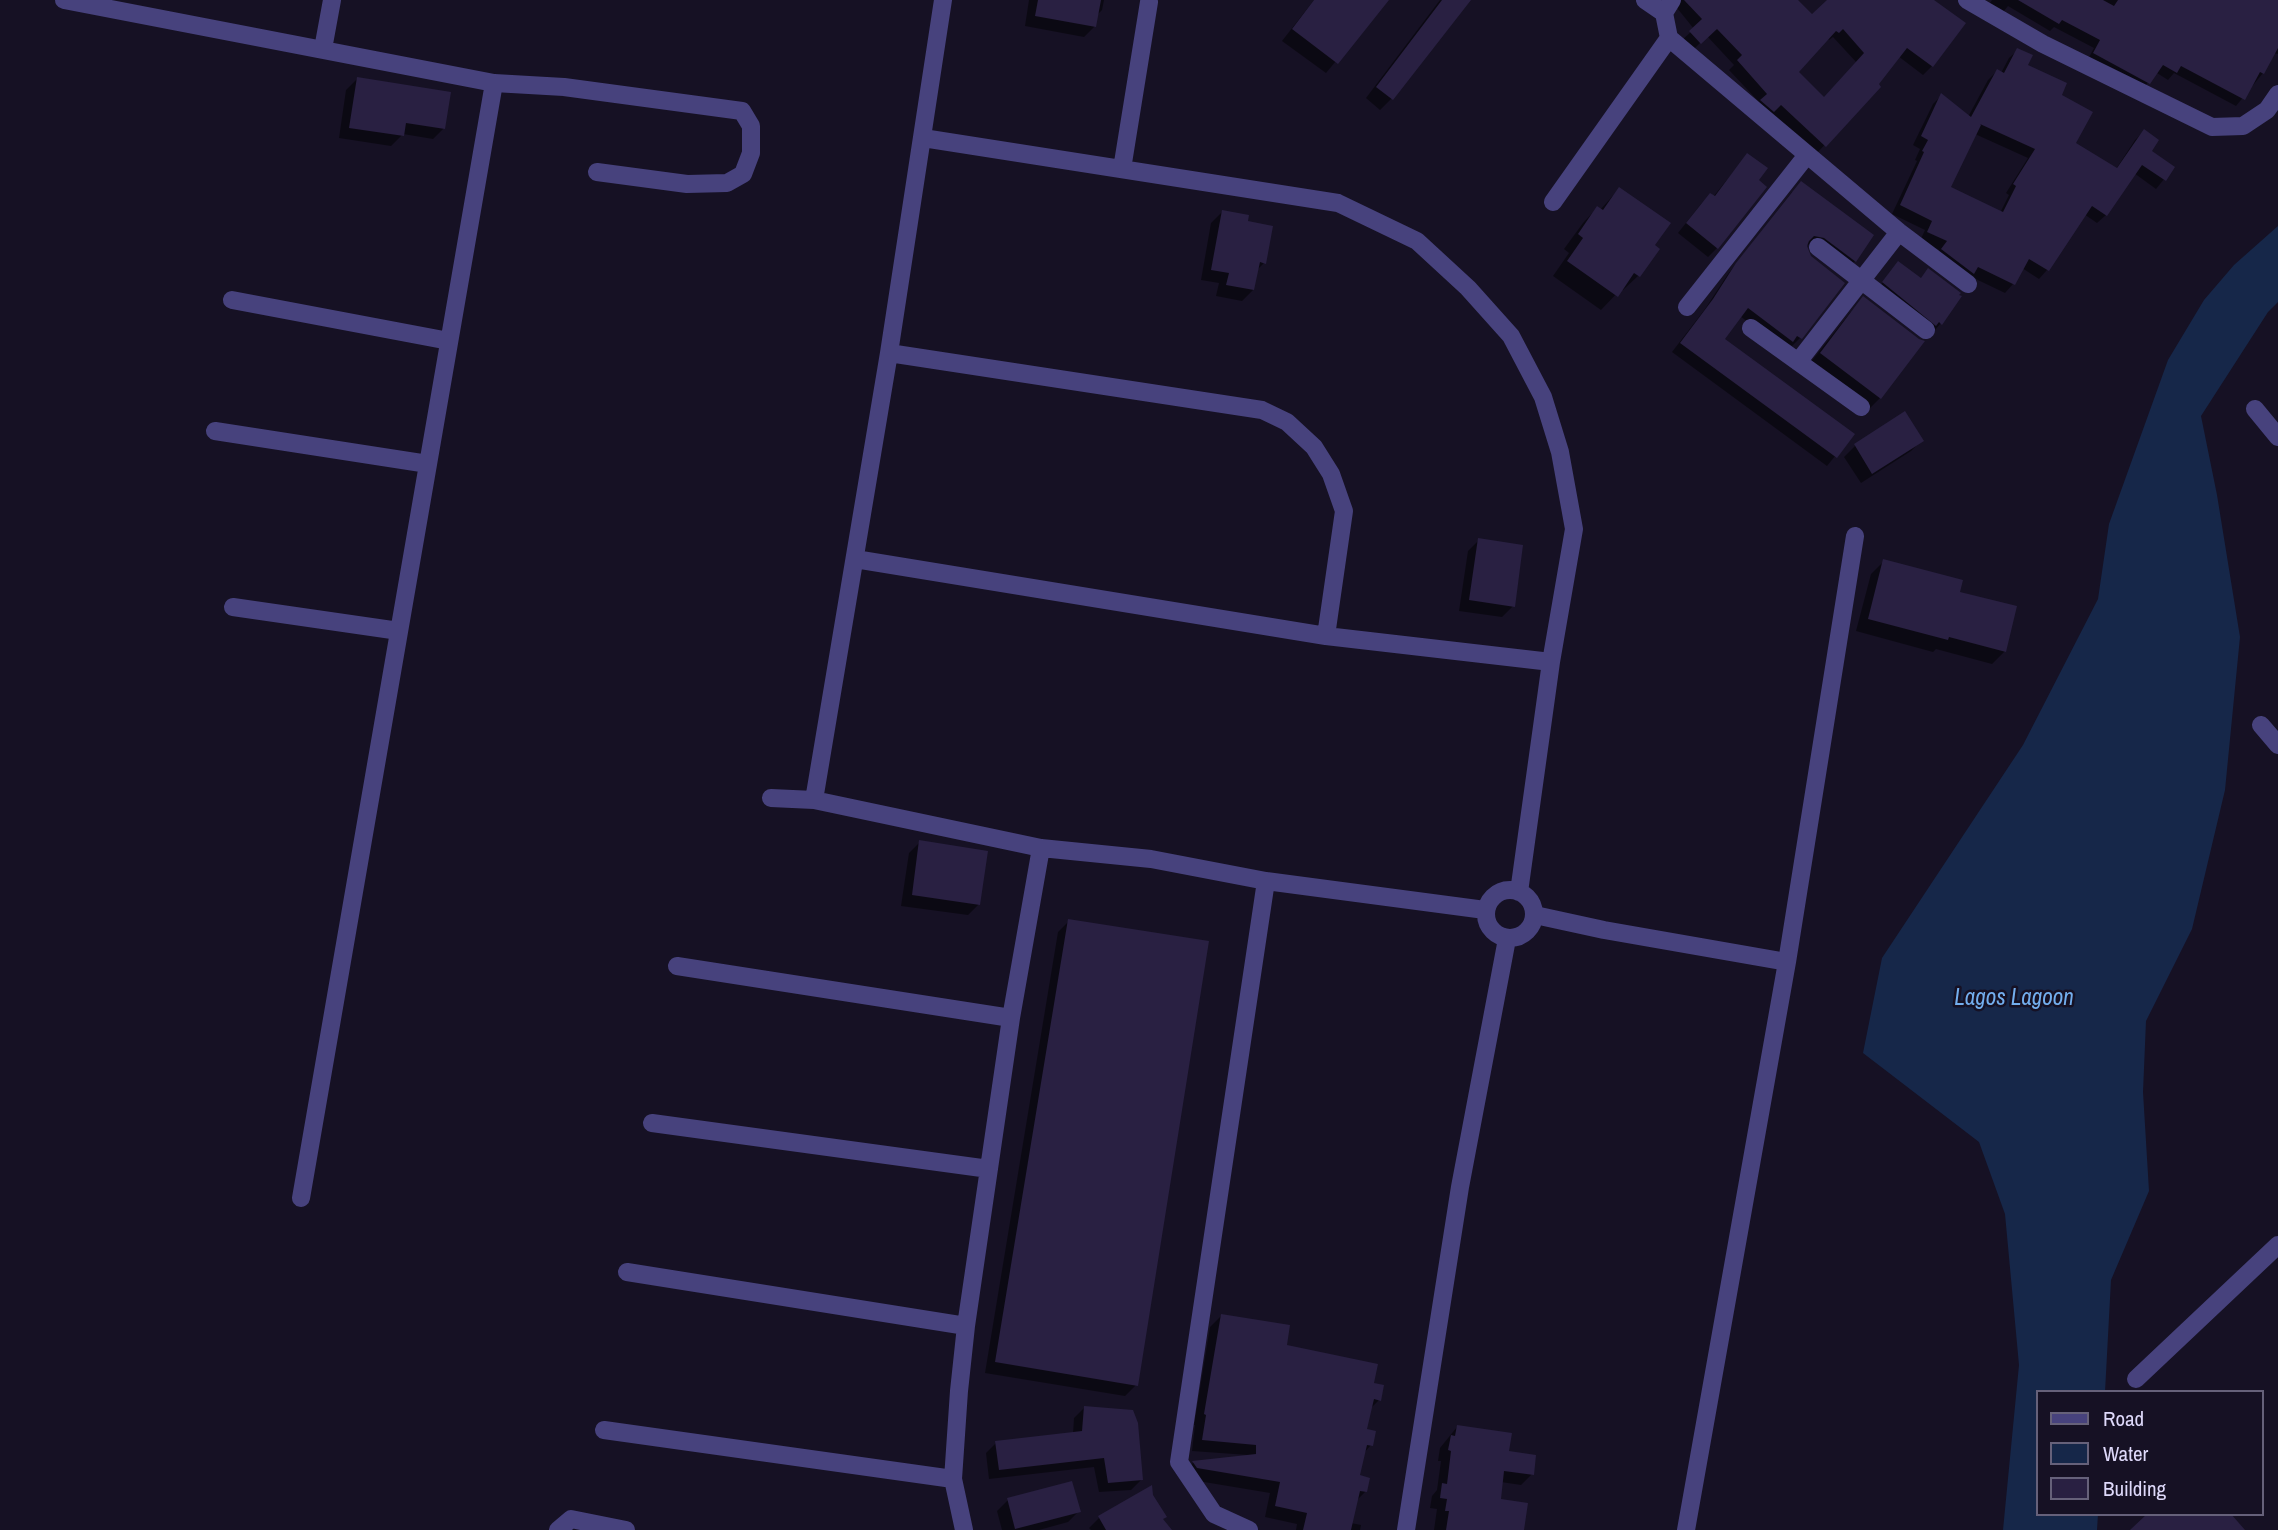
<!DOCTYPE html>
<style>
body{margin:0}
#map{position:relative;width:2278px;height:1530px;overflow:hidden;background:#161124;font-family:"Archivo Narrow",sans-serif}
canvas{display:block}
.legend{position:absolute;left:2036px;top:1390px;width:228px;height:126px;box-sizing:border-box;background:#161124;border:2px solid #66617a;margin:0;padding:9px 12px;list-style:none;font-size:21px;color:#ded9fa}
.legend li{display:flex;align-items:center;gap:14px;height:35px}
.legend b{width:35px;border:2px solid #66617a}
</style>
<div id="map">
<canvas width="2278" height="1530"></canvas>
<ul class="legend">
<li><b style="height:9px;background:#47427d"></b>Road</li>
<li><b style="height:19px;background:#162749"></b>Water</li>
<li><b style="height:19px;background:#292042"></b>Building</li>
</ul>
</div>
<script>
const ctx = document.querySelector('canvas').getContext('2d');
ctx.lineJoin = 'round';
function fill(path, color) {
  ctx.fillStyle = color;
  ctx.fill(path, 'evenodd');
}
function poly(rows) {
  const path = new Path2D();
  for (const r of rows) {
    if (r.length === 3) {
      path.moveTo(r[0] + r[2], r[1]);
      path.arc(r[0], r[1], r[2], 0, 2 * Math.PI);
      continue;
    }
    path.moveTo(r[0], r[1]);
    for (let i = 2; i < r.length; i += 2) path.lineTo(r[i], r[i + 1]);
  }
  return path;
}
function strokePath(path, color, width, dash) {
  ctx.strokeStyle = color;
  ctx.lineWidth = width;
  ctx.lineCap = dash ? 'butt' : 'round';
  ctx.setLineDash(dash || []);
  ctx.stroke(path);
}
function label(font, color, halo, rows, align = 'center') {
  ctx.font = font + ' "Archivo Narrow",sans-serif';
  ctx.lineWidth = 5;
  ctx.setLineDash([]);
  ctx.textBaseline = 'middle';
  ctx.strokeStyle = halo;
  ctx.fillStyle = color;
  for (const [text, x, y, turn = 0] of rows) {
    ctx.save();
    ctx.translate(x, y);
    ctx.rotate((+turn || 0) * Math.PI / 180);
    ctx.textAlign = isNaN(turn) ? turn : align;
    if (halo) ctx.strokeText(text, 0, 0);
    ctx.fillText(text, 0, 0);
    ctx.restore();
  }
}
const water = poly([
 [2278,226,2278,302,2268,312,2201,416,2217,495,2240,637,2225,790,2192,929,2146,1021,2143,1092,2149,1191,2111,1280,2105,1392,2038,1392,2038,1514,2098,1514,2097,1530,2003,1530,2019,1365,2005,1214,1979,1142,1863,1053,1882,958,2023,745,2098,599,2109,524,2168,360,2204,300,2234,265]
]);
const shadow = poly([
 [1029,0,1104,0,1102,10,1096,16,1095,26,1084,37,1025,26],
 [1314,0,1387,0,1326,73,1282,41],
 [1440,0,1467,0,1391,99,1380,110,1366,98],
 [1676,0,1795,0,1812,17,1829,0,1924,0,1932,66,1923,75,1898,56,1876,84,1879,87,1816,154,1760,103,1729,70,1734,65,1707,36,1691,52,1681,41,1694,29,1673,3],
 [1833,37,1857,63,1823,100,1797,72,1827,38,1829,40],
 [1992,0,2278,0,2278,54,2274,53,2263,73,2236,106,2174,73,2168,80,2157,73,2141,90,2087,61,2094,48,2054,27,2050,31,2008,6,1999,17,1986,9],
 [2018,50,2026,66,2060,96,2074,144,2116,169,2135,140,2144,131,2149,151,2173,168,2156,189,2134,173,2106,215,2097,223,2084,214,2047,270,2039,279,2022,268,2013,284,2005,293,1934,259,1939,250,1920,241,1925,230,1892,214,1917,161,1915,160,1920,149,1913,145,1933,104,1941,96,1968,117,1988,80,1997,71,2001,73,2009,58],
 [1975,134,2028,158,2006,193,2009,195,2000,213,1949,188],
 [357,79,444,128,433,139,403,134,391,146,339,138,346,90],
 [1747,155,1717,248,1708,257,1678,233,1701,204,1710,195,1713,197],
 [1619,189,1653,246,1638,276,1623,290,1621,289,1601,310,1553,276,1569,253,1564,249,1583,223,1597,208,1600,210],
 [1792,192,1855,261,1846,269,1815,246,1804,244,1800,338,1792,346,1788,344,1783,349,1740,316,1722,339,1853,434,1827,466,1672,352,1705,309,1728,274],
 [1222,212,1246,223,1264,263,1256,271,1253,290,1242,301,1216,296,1219,283,1201,280,1211,223],
 [1892,269,1920,280,1941,323,1935,330,1878,289],
 [1863,299,1880,398,1865,413,1806,368,1849,314],
 [1905,414,1922,440,1911,451,1861,483,1844,457,1855,446],
 [1479,540,1513,606,1502,617,1459,611,1468,551],
 [1884,561,2005,651,1992,664,1936,649,1933,652,1856,631,1871,574],
 [920,842,979,904,968,915,901,906,909,853],
 [1069,921,1136,1385,1125,1396,985,1373,1058,932],
 [1221,1316,1372,1385,1379,1400,1369,1410,1365,1431,1371,1445,1363,1454,1358,1477,1365,1492,1356,1501,1351,1523,1361,1525,1360,1530,1296,1530,1297,1524,1265,1517,1270,1493,1186,1479,1182,1474,1193,1463,1248,1457,1248,1455,1192,1451,1195,1425,1194,1425,1210,1327],
 [1084,1408,1141,1480,1131,1490,1099,1492,1094,1467,989,1479,986,1453,996,1443,1073,1434,1074,1418],
 [1457,1427,1507,1453,1532,1474,1521,1485,1501,1482,1499,1500,1522,1530,1434,1530,1437,1509,1430,1508,1432,1496,1437,1490,1441,1461,1438,1461,1440,1448],
 [1152,1495,1162,1520,1170,1530,1091,1530,1089,1528,1099,1518],
 [1008,1500,1079,1511,1068,1522,1039,1530,1002,1530,997,1511]
]);
const building = poly([
 [1038,0,1101,0,1096,27,1035,16],
 [1314,0,1389,0,1338,64,1292,29],
 [1442,0,1471,0,1393,100,1376,87],
 [1684,0,1798,0,1812,14,1827,0,1934,0,1966,23,1933,67,1907,48,1879,84,1881,87,1826,147,1781,105,1774,112,1760,100,1767,94,1737,60,1742,55,1717,29,1701,44,1689,31,1702,19],
 [1843,29,1864,53,1824,97,1799,72,1836,31,1839,33],
 [2018,0,2103,0,2114,6,2118,0,2278,0,2278,48,2264,74,2260,72,2245,100,2181,66,2177,73,2163,65,2150,84,2093,53,2100,40,2062,20,2059,24],
 [2017,48,2033,55,2028,65,2067,83,2062,95,2093,112,2076,143,2117,168,2144,129,2159,140,2152,151,2175,167,2166,181,2142,165,2107,216,2092,206,2049,271,2029,259,2015,285,1978,267,1974,274,1941,249,1947,241,1927,232,1932,221,1900,205,1924,152,1922,151,1928,140,1921,136,1941,93,1971,117,1997,69,2004,73],
 [1980,124,2035,149,2013,184,2016,186,2003,212,1951,187,1981,125],
 [357,77,451,92,445,129,406,123,404,136,349,128],
 [1747,153,1768,168,1759,180,1767,187,1718,249,1686,223,1710,193,1715,196],
 [1801,181,1874,235,1856,262,1824,238,1814,236,1809,241,1807,246,1811,256,1845,283,1802,339,1797,336,1793,342,1748,308,1725,339,1855,434,1837,458,1680,343,1713,299,1736,263],
 [1619,187,1671,223,1655,245,1660,249,1640,277,1634,273,1618,297,1567,261,1583,238,1578,234,1597,206,1603,210],
 [1222,210,1249,215,1248,221,1273,226,1266,264,1260,262,1254,290,1226,285,1229,273,1211,270],
 [1898,261,1921,278,1928,268,1961,293,1959,295,1962,296,1942,325,1939,322,1936,326,1882,282],
 [1863,296,1919,339,1925,341,1881,399,1820,353],
 [1905,411,1924,441,1872,474,1854,444],
 [1478,538,1523,545,1515,607,1469,600],
 [1883,559,1963,580,1960,592,2017,606,2006,652,1949,637,1948,640,1868,619],
 [919,840,988,851,980,905,912,895],
 [1068,919,1209,941,1138,1386,995,1362],
 [1221,1314,1290,1325,1287,1345,1378,1364,1374,1383,1384,1385,1381,1401,1374,1399,1367,1429,1376,1431,1373,1446,1367,1445,1360,1475,1370,1478,1367,1492,1360,1491,1351,1530,1303,1530,1307,1513,1275,1506,1280,1482,1197,1468,1192,1461,1256,1454,1256,1445,1202,1440,1206,1415,1204,1414],
 [1084,1406,1133,1410,1138,1423,1143,1480,1108,1483,1104,1458,999,1470,995,1441,1082,1431],
 [1457,1425,1512,1433,1509,1451,1536,1455,1534,1475,1504,1471,1501,1499,1528,1503,1524,1530,1446,1530,1449,1511,1445,1511,1447,1499,1440,1498,1442,1483,1447,1484,1451,1451,1448,1450,1451,1435,1455,1436],
 [1072,1481,1081,1512,1015,1529,1007,1498],
 [1152,1485,1153,1495,1167,1517,1163,1519,1172,1530,1106,1530,1098,1516],
 [2147,1514,2231,1514,2245,1530,2130,1530]
]);
const minor = poly([
 [64,0,494,83,564,87,742,111,751,126,751,153,743,174,727,183,687,184,597,172],
 [1645,0,1664,13],
 [1672,0,1664,13,1669,38,1899,232,1968,284],
 [1967,0,2043,44,2212,127,2243,126,2267,110,2278,94],
 [323,49,332,0],
 [1122,169,1149,2],
 [1553,202,1669,38],
 [1818,247,1926,330],
 [232,300,449,341],
 [1687,307,1807,155],
 [1751,328,1861,407],
 [889,353,1262,410,1287,422,1314,447,1331,474,1344,511,1326,636],
 [1798,362,1899,232],
 [2255,409,2278,437],
 [215,431,428,464],
 [855,559,1326,636,1551,662,1574,529,1560,452,1543,397,1511,336,1468,288,1417,241,1338,203,923,138],
 [233,607,399,631],
 [2261,725,2278,745],
 [771,798,814,800,1041,848,1151,859,1266,881,1485,910],
 [814,800,889,353,943,0],
 [1510,914,24],
 [1519,892,1551,662],
 [1535,915,1604,930,1787,962,1855,536],
 [677,966,1011,1018],
 [652,1123,989,1169],
 [301,1198,494,83],
 [627,1272,966,1326],
 [2136,1379,2278,1245],
 [604,1430,953,1479],
 [558,1530,571,1519,626,1530],
 [964,1530,953,1479,959,1391,966,1326,1011,1018,1041,848],
 [1249,1530,1214,1514,1179,1462,1266,881],
 [1406,1530,1460,1187,1507,939],
 [1686,1530,1787,962]
]);
const waterNames = [
 ["Lagos Lagoon",2014,999]
];
fill(water, '#162749');
fill(shadow, '#0007');
fill(building, '#292042');
strokePath(minor, '#47427d', 18);
label('italic 23px', '#73aeee', '#161124', waterNames);
</script>
